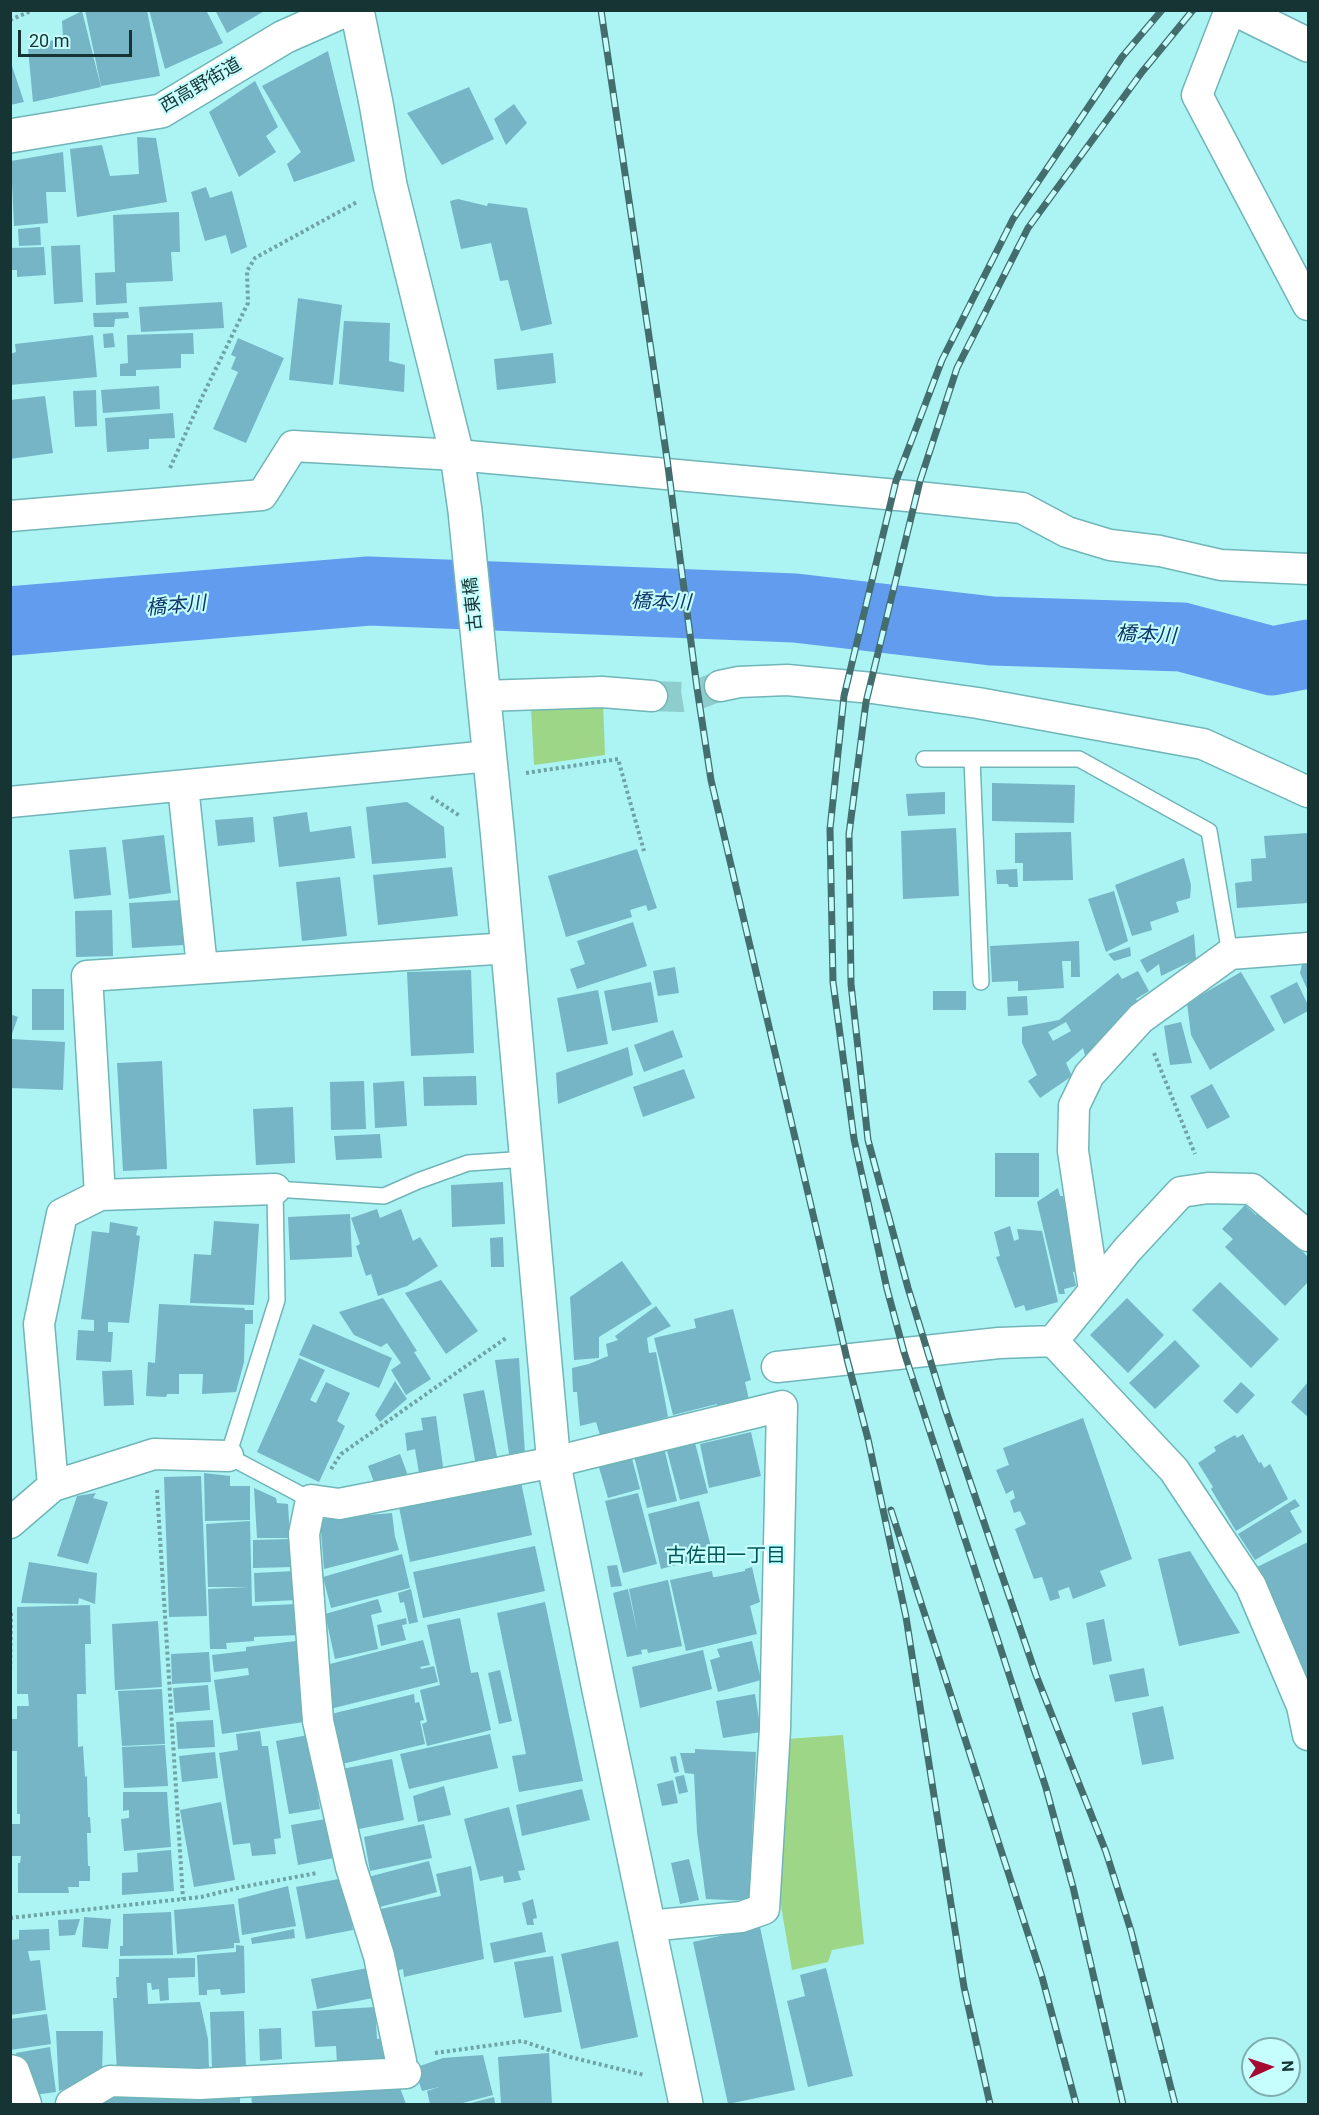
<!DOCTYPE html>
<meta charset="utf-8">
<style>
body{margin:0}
#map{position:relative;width:1319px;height:2115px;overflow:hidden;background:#acf3f4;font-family:Roboto,sans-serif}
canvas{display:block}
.frame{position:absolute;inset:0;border:12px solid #163434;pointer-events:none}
.north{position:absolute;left:1241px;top:2037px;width:60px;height:60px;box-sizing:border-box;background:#c6fefe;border:2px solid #80adad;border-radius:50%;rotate:87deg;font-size:16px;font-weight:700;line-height:24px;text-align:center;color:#163434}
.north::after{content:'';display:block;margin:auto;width:21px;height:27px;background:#a50a32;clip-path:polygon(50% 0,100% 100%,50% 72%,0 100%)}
.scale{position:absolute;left:18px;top:30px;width:114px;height:27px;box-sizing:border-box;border:3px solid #163434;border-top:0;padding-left:8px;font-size:18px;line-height:21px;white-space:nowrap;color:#163434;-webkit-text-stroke:4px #c6fefe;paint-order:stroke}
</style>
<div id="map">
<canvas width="1319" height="2115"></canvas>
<div class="frame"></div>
<div class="north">N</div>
<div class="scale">20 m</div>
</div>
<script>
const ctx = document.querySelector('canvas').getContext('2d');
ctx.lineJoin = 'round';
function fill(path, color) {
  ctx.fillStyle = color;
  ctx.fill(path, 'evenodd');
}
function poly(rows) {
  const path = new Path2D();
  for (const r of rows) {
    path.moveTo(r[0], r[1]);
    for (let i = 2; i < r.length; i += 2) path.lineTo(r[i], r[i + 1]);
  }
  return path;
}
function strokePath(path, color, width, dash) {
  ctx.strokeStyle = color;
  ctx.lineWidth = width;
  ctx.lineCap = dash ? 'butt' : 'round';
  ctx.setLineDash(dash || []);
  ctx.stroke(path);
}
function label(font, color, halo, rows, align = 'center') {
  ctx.font = font + ' Roboto,"Noto Sans JP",sans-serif';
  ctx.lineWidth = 4.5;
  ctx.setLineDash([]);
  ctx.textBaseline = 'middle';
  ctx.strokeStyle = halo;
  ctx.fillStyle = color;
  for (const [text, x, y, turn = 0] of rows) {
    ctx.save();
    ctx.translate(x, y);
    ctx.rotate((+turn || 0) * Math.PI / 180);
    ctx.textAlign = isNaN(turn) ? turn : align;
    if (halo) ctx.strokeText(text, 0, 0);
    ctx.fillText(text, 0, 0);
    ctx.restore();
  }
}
const green = poly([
 [603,701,605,755,534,765,531,708],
 [843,1735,864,1944,832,1950,828,1962,792,1970,779,1894,786,1739]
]);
const river = poly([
 [10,621,369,591,795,608,992,631,1182,637,1272,661,1308,654]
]);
const building = poly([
 [85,10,147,10,160,76,101,86],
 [149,10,206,10,223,43,165,69],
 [215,10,266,10,227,33],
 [82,11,101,87,33,102,28,48,63,37,62,21],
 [328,51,355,161,294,182,287,164,301,152,262,86],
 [10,60,24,102,10,105],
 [255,81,278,127,266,136,276,152,239,177,209,112],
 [469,87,494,139,442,165,407,113],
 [514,104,527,123,506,145,494,119],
 [137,137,156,138,167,202,77,217,70,149,102,145,110,176,139,174],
 [63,152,66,192,46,192,48,223,14,226,11,161],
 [206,187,210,198,232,191,247,247,231,254,226,235,205,241,191,192],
 [458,199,487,206,488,203,527,208,552,324,521,331,508,280,500,281,491,243,461,249,450,201],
 [179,212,180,252,171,252,173,281,126,283,127,303,96,305,95,273,115,272,113,215],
 [40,227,41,245,19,246,18,229],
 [80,245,83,302,54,304,51,246],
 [44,247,46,275,17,277,17,270,10,270,10,248],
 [298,298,342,305,333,385,289,380],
 [222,302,224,328,141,332,139,307],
 [128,312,129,318,115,319,114,327,94,327,93,313],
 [344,321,390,323,389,361,405,365,404,392,339,384],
 [113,333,115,347,104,348,103,334],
 [193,333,194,354,181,354,181,368,136,370,136,376,120,376,120,364,128,363,127,335],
 [93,335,97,377,10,385,10,354,16,352,15,344],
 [238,338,284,358,246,443,213,429,238,372,231,369,236,357,231,355],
 [553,353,556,383,497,390,494,359],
 [159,386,160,409,103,413,101,390],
 [96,390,97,426,75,427,73,391],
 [45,396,53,453,10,459,10,400],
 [173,413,175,438,149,439,149,449,107,452,105,418],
 [992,783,1075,785,1074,823,992,821],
 [945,792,945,814,908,816,906,794],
 [407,802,444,827,446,858,372,864,366,807],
 [307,812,310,832,351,826,355,858,279,867,273,817],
 [253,817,255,842,218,846,215,820],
 [956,828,959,896,903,899,901,831],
 [1071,832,1073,880,1023,881,1023,863,1015,863,1015,833],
 [1308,833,1308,903,1237,908,1235,883,1252,881,1251,859,1266,858,1264,836],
 [164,835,171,893,129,899,122,840],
 [106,847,111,895,74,899,69,850],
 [637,849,657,908,648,911,646,905,630,910,632,917,566,937,548,876],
 [1184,858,1191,885,1190,898,1176,902,1179,912,1150,922,1152,930,1132,936,1115,885],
 [452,867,458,916,378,925,373,875],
 [1017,869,1018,887,1009,887,1008,884,997,884,996,870],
 [340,877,347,936,302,941,296,882],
 [1114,891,1128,941,1106,952,1088,899],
 [182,900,184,945,132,948,129,903],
 [112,910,113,956,76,957,75,911],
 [633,922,647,966,577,989,570,969,585,964,577,941],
 [1194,934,1196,959,1161,976,1159,964,1147,973,1140,960],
 [1079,941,1080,977,1071,977,1071,961,1062,961,1064,988,1018,991,1018,981,992,982,990,946],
 [1130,947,1131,956,1114,961,1108,954],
 [1303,960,1308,961,1308,991,1300,973],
 [675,967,679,993,658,996,653,971],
 [471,970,474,1053,411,1056,407,972],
 [1138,971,1149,991,1136,999,1139,1004,1086,1059,1083,1048,1066,1063,1072,1076,1040,1098,1028,1081,1037,1075,1022,1043,1022,1027,1059,1020,1118,973,1122,979],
 [1066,1022,1071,1031,1053,1041,1048,1032],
 [1241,972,1275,1030,1210,1070,1191,1035,1187,1003],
 [651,982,658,1022,612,1031,604,991],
 [1297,982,1308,1005,1308,1011,1284,1024,1270,996],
 [32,989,64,989,64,1030,32,1030],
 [598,990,608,1044,567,1052,557,998],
 [933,991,966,991,966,1010,933,1010],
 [1027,996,1028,1015,1008,1016,1007,997],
 [10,1014,18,1017,11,1037,10,1037],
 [1181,1022,1192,1063,1170,1065,1164,1026],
 [673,1030,683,1057,644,1072,634,1045],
 [11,1039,65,1042,63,1090,10,1088],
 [628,1047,633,1075,558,1104,556,1073],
 [162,1061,167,1169,123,1171,117,1063],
 [684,1069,695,1098,643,1117,633,1087],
 [476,1076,477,1105,424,1106,423,1077],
 [364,1081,366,1129,331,1130,330,1082],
 [404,1081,407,1126,375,1128,373,1083],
 [1212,1084,1230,1117,1207,1129,1190,1096],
 [293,1107,295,1163,256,1165,253,1109],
 [380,1134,382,1158,336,1160,334,1136],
 [995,1153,1039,1153,1039,1197,995,1197],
 [503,1182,505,1224,452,1227,451,1185],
 [1058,1188,1060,1196,1063,1196,1079,1270,1073,1272,1076,1286,1064,1289,1065,1294,1059,1294,1037,1202],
 [1245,1205,1256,1215,1261,1210,1308,1257,1308,1282,1285,1306,1225,1247,1233,1239,1222,1229],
 [377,1209,380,1218,401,1209,413,1241,420,1237,438,1266,407,1286,378,1296,371,1274,366,1276,356,1246,360,1244,351,1218],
 [350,1214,352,1257,290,1260,288,1217],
 [214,1221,259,1224,254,1305,190,1303,194,1254,211,1255],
 [110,1222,138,1227,136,1235,140,1236,129,1323,108,1322,108,1332,113,1332,111,1362,76,1360,78,1330,94,1331,94,1320,81,1319,92,1231,109,1233],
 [1010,1226,1014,1241,1019,1239,1017,1229,1042,1231,1058,1302,1026,1311,1024,1305,1015,1308,996,1257,1000,1256,994,1232],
 [503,1237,504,1267,491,1267,490,1238],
 [622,1261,652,1304,599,1337,599,1358,574,1360,570,1297],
 [441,1280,478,1331,446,1354,405,1293],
 [1220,1282,1279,1339,1251,1368,1192,1310],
 [383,1298,417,1351,414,1352,431,1379,406,1395,391,1370,401,1363,387,1343,381,1347,354,1335,339,1312],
 [1127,1298,1164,1335,1128,1373,1090,1335],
 [159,1304,244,1308,245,1310,253,1310,253,1324,245,1324,244,1362,236,1392,202,1394,203,1374,179,1374,179,1394,167,1394,166,1397,146,1396,148,1362,155,1363],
 [656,1306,671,1326,647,1338,649,1353,656,1352,668,1417,600,1435,596,1422,580,1426,577,1392,573,1392,572,1368,589,1364,608,1356,606,1344,618,1340,615,1336],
 [733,1309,751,1380,745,1382,749,1400,718,1407,717,1404,673,1415,654,1338,696,1328,694,1319],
 [313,1324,392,1358,379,1388,299,1355],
 [1175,1340,1200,1366,1155,1409,1129,1383],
 [299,1358,325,1370,310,1400,316,1403,326,1382,350,1393,337,1421,345,1426,319,1482,257,1452],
 [519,1358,525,1454,509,1454,495,1360],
 [132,1370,134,1405,104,1406,102,1371],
 [395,1381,407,1399,380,1422,375,1415],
 [1241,1382,1255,1395,1237,1414,1223,1401],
 [1308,1382,1308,1417,1291,1402],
 [484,1390,499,1467,477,1471,463,1394],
 [436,1416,445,1481,421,1485,415,1449,407,1451,405,1433,423,1430,421,1418],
 [1083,1418,1132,1559,1100,1571,1106,1586,1073,1599,1069,1587,1058,1591,1060,1598,1050,1601,1042,1577,1034,1579,1015,1529,1026,1524,1020,1511,1014,1513,1010,1501,1015,1498,1013,1490,1006,1494,996,1470,1009,1465,1003,1448],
 [751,1432,761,1476,709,1488,700,1444],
 [1243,1434,1259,1463,1261,1462,1264,1468,1270,1464,1288,1499,1236,1531,1211,1489,1213,1487,1198,1463,1216,1451,1214,1447,1235,1435,1237,1438],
 [694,1439,708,1493,680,1500,666,1447],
 [663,1444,677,1501,647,1508,633,1452],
 [400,1454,410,1481,378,1493,368,1466],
 [631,1455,640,1489,608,1498,598,1464],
 [204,1473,230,1476,230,1486,250,1486,250,1520,205,1521],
 [201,1476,207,1616,169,1617,164,1477],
 [521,1482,532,1535,410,1562,399,1507],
 [254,1488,276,1498,277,1503,288,1504,290,1538,257,1538],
 [96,1493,93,1498,108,1502,88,1564,57,1556,77,1496],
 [638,1493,657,1564,623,1573,605,1501],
 [1295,1499,1300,1506,1290,1511,1302,1532,1255,1560,1238,1534],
 [699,1501,714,1558,699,1562,698,1559,661,1569,648,1514],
 [392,1513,395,1537,399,1550,324,1569,320,1519],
 [250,1521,252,1606,298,1604,299,1635,254,1637,254,1641,226,1643,227,1649,210,1649,208,1589,249,1587,208,1587,206,1524],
 [292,1539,293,1567,253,1568,253,1540],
 [1308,1542,1308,1681,1255,1568],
 [535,1546,545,1591,423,1618,413,1572],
 [1190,1551,1240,1633,1179,1646,1158,1559],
 [402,1554,410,1588,331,1608,323,1577],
 [29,1562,97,1573,95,1604,79,1598,78,1604,21,1603],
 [617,1565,622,1586,611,1587,607,1566],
 [752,1567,760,1602,750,1606,757,1634,686,1651,670,1580,712,1571,713,1577,716,1577,745,1571,745,1569],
 [295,1571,296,1600,255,1602,254,1573],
 [668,1580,682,1646,648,1653,647,1649,641,1650,642,1654,627,1657,613,1593,628,1589,638,1635,629,1589],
 [411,1589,418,1622,409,1624,404,1602,400,1603,398,1593],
 [378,1599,382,1612,371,1615,378,1649,335,1659,325,1614],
 [545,1602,583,1781,519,1792,512,1756,526,1754,497,1613],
 [90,1605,91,1644,85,1644,86,1694,77,1694,78,1747,83,1746,85,1777,87,1776,88,1817,90,1817,91,1833,87,1833,88,1866,90,1866,90,1881,79,1881,79,1887,68,1887,69,1893,18,1893,18,1863,20,1863,21,1856,10,1856,10,1824,20,1824,20,1814,17,1814,17,1751,10,1751,10,1719,17,1719,17,1706,29,1706,28,1694,17,1694,17,1607],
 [406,1618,407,1624,402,1625,406,1640,381,1646,377,1625],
 [460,1618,471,1673,478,1672,491,1730,427,1746,422,1724,427,1722,420,1690,440,1685,427,1625],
 [1104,1619,1112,1661,1093,1665,1086,1623],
 [158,1621,162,1687,115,1690,112,1624],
 [423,1640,430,1665,420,1667,421,1669,434,1666,438,1682,330,1709,326,1665],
 [296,1641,304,1722,222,1734,214,1680,249,1675,248,1668,214,1672,212,1655,246,1651,246,1647],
 [752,1641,761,1680,718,1692,710,1660,720,1657,717,1649],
 [703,1650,712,1689,640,1708,632,1667],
 [209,1652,211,1682,172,1684,171,1654],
 [1144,1668,1149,1696,1115,1702,1109,1675],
 [500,1670,512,1721,499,1724,488,1673],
 [208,1685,210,1710,175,1713,173,1688],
 [162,1689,165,1744,122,1746,118,1691],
 [414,1694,415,1703,419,1702,424,1720,420,1721,425,1744,342,1764,331,1714],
 [755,1694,761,1732,723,1738,716,1701],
 [1163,1706,1174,1759,1142,1765,1132,1713],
 [213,1720,215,1747,178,1749,176,1722],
 [260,1731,262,1746,268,1746,281,1838,274,1839,276,1854,252,1856,250,1843,233,1845,219,1753,238,1750,236,1734],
 [490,1734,498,1768,409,1789,400,1754],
 [308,1735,320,1809,289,1814,276,1741],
 [165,1745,168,1786,124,1788,122,1747],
 [695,1749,756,1752,749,1901,706,1899,697,1832,694,1774,685,1773,680,1753,695,1753],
 [215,1752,218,1778,182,1782,179,1756],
 [676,1756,679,1772,674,1773,670,1757],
 [392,1759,404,1820,354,1830,342,1769],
 [684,1775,688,1792,679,1794,675,1777],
 [673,1780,678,1803,662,1806,657,1784],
 [444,1786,451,1815,418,1822,413,1796],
 [582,1789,590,1820,522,1836,516,1805],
 [123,1792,167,1792,171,1847,124,1851,121,1819,129,1818,129,1810,123,1811],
 [221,1802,235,1880,194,1887,180,1810],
 [509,1807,525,1870,518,1871,521,1880,504,1883,503,1876,480,1881,464,1819],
 [326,1819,334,1858,298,1865,291,1825],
 [424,1824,432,1858,370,1871,364,1837],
 [171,1850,174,1891,122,1895,122,1873,138,1872,137,1853],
 [689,1859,699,1900,680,1904,671,1863],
 [429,1861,437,1892,376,1908,368,1877],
 [471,1866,484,1959,404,1977,403,1969,392,1972,376,1910,441,1896,436,1874],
 [344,1878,353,1930,306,1939,296,1887],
 [288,1886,296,1926,242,1935,238,1899],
 [533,1899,537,1918,533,1919,534,1925,527,1925,522,1903],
 [234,1904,240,1943,234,1943,234,1948,177,1954,174,1910],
 [171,1912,173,1955,120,1956,120,1946,123,1946,123,1914],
 [84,1917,111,1919,108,1949,82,1947],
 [80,1919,75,1935,59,1936,58,1920],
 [760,1927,795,2090,728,2104,693,1942],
 [49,1929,50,1950,28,1951,30,1961,40,1960,46,2010,10,2015,10,1940,19,1939,19,1930],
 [294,1929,295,1938,252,1944,251,1938],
 [542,1932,546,1952,494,1963,490,1943],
 [618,1941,638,2037,581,2049,561,1954],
 [236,1945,244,1946,245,1993,221,1995,220,1989,207,1990,207,1995,199,1995,197,1955,236,1952],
 [553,1956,562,2012,524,2018,514,1962],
 [195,1958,195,1977,168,1978,169,2000,160,2001,159,1989,152,1990,151,1983,147,1983,148,2004,200,2002,208,2039,209,2068,189,2073,117,2072,113,1998,117,1998,116,1977,119,1977,119,1959],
 [367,1968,373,1998,317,2009,311,1979],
 [826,1968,853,2076,808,2087,787,2001,805,1996,800,1975],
 [375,2007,377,2039,386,2038,387,2062,337,2064,336,2046,315,2047,312,2011],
 [244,2011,246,2068,212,2068,210,2012],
 [47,2014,51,2044,10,2050,10,2019],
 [281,2028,282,2059,260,2061,259,2029],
 [56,2031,103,2031,102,2075,59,2091],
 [50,2047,56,2092,34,2095,18,2069,16,2053],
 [549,2053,552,2104,501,2104,498,2057],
 [483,2055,493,2095,459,2104,430,2104,427,2091,439,2087,422,2091,414,2068,443,2058],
 [399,2085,406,2104,252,2104,251,2093],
 [240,2093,240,2104,103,2104,102,2095],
 [494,2097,495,2104,467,2104]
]);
const minorTunnel = poly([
 [652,696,681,697,699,694,720,686]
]);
const path = poly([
 [10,20,33,10],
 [170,468,203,395,248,303,247,271,255,258,357,202],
 [526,773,618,759,644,851],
 [431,797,460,816],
 [1154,1053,1195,1154],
 [331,1469,341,1454,506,1338],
 [157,1490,183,1899],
 [10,1676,11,1613],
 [10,1918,201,1897,242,1887,317,1873],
 [435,2053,522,2041,570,2057,644,2075]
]);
const service = poly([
 [924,759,1079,759,1209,831,1230,954],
 [972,759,981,982],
 [311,1500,228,1456,277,1300,275,1189,384,1196,418,1181,468,1163,527,1159]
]);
const minor = poly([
 [1230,10,1197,95,1308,305],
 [10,516,262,495,293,446,457,455,908,496,1022,508,1067,532,1110,545,1160,551,1221,565,1308,569],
 [720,686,739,682,787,680,872,688,978,703,1203,744,1308,792],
 [483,696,602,692,652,696],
 [183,786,202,967],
 [10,802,490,756],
 [100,1195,87,976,509,948],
 [1094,1290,1073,1151,1074,1106,1089,1075,1141,1018,1230,954,1308,948],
 [1053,1341,1128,1249,1181,1192,1208,1188,1252,1189,1308,1236],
 [777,1367,999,1343,1053,1341,1174,1470,1251,1586,1302,1706,1308,1735],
 [53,1486,154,1454,228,1456],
 [10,1523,53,1486,39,1324,62,1214,100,1195,275,1189],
 [401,2061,379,1956,351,1867,318,1721,304,1534,311,1500,339,1504,554,1462,782,1406,775,1729,764,1909,741,1917,648,1926],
 [10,2070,14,2071,26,2104],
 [71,2104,110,2081,199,2084,406,2073]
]);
const tertiary = poly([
 [357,10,376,103,390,185,457,455,465,511,498,839,554,1465,598,1685,686,2104],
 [1237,10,1308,45],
 [10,136,161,111,284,37,345,10]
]);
const rail = poly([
 [601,10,667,459,697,688,711,780,847,1359,868,1439,906,1617,964,1987,990,2104],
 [891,1510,1042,1977,1076,2104],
 [1123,2104,1073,1887,1046,1788,904,1352,887,1289,854,1139,833,982,830,829,844,696,896,481,942,360,1013,219,1122,57,1162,10],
 [1175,2104,1131,1931,1106,1852,1036,1675,945,1408,908,1288,868,1140,851,984,849,834,866,702,920,481,957,368,1028,228,1142,72,1193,10]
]);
const streetNames = [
 ["西高野街道",201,86,-30],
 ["古東橋",474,604,-96]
];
const waterNames = [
 ["橋本川",661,603,2],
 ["橋本川",176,607,-5],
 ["橋本川",1146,636,3]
];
const neighbourhoodNames = [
 ["古佐田一丁目",726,1557]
];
fill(green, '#9dd686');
strokePath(river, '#619cee', 69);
fill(building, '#75b5c6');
strokePath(minorTunnel, '#8ecdce', 30, [30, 15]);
strokePath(service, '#70b5b7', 18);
strokePath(minor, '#70b5b7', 33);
strokePath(tertiary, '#70b5b7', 36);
strokePath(path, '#6ea4a5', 4, [3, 3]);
strokePath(service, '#fff', 15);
strokePath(minor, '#fff', 30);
strokePath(tertiary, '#fff', 33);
strokePath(rail, '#446e6e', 7);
strokePath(rail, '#c6fefe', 4.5, [14]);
label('18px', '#163434', '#c6fefe', streetNames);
label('italic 20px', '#0e3669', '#c6fefe', waterNames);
label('20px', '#005658', '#c6fefe', neighbourhoodNames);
</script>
